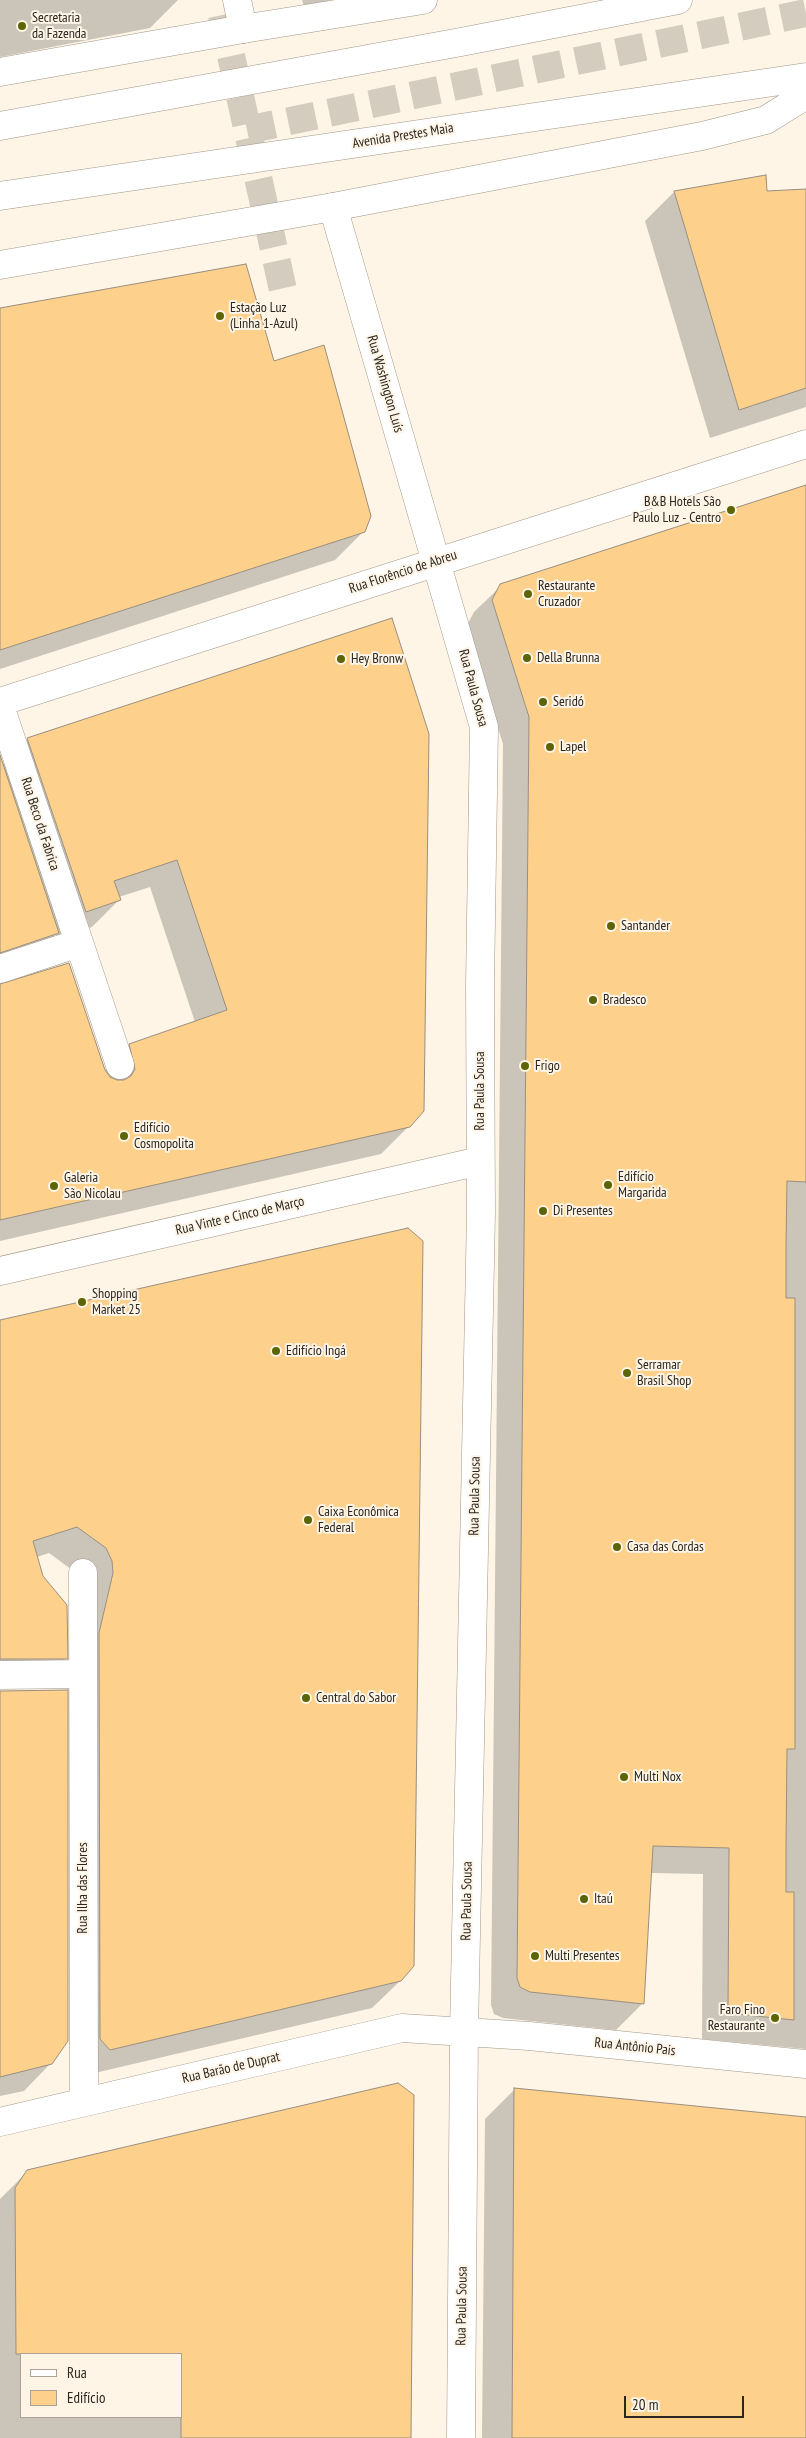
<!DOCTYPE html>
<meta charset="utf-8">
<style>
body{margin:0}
#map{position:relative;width:806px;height:2438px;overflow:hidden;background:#fef5e7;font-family:"PT Sans Narrow",sans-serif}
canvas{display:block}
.legend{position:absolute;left:20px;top:2353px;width:162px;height:65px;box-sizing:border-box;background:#fef5e7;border:1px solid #aaa297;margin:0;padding:6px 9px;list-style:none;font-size:15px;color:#2b2620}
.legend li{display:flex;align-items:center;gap:10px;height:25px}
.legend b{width:25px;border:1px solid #aaa297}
.scale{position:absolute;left:624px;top:2396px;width:120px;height:22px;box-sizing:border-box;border:2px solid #2b2620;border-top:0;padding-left:6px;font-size:15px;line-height:18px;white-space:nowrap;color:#2b2620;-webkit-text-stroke:4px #fef5e7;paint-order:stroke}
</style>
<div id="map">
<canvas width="806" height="2438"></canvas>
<ul class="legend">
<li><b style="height:6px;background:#fff"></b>Rua</li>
<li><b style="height:14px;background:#fdd08c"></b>Edifício</li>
</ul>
<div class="scale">20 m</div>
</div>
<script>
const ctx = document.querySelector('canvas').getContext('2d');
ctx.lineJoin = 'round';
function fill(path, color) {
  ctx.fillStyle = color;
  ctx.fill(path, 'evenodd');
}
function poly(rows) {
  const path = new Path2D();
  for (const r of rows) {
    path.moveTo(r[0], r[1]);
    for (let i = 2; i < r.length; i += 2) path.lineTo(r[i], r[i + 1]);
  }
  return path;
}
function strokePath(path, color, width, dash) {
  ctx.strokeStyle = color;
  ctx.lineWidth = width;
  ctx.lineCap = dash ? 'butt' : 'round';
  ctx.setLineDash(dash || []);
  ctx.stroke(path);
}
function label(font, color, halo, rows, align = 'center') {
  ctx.font = font + ' "PT Sans Narrow",sans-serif';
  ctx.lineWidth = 4;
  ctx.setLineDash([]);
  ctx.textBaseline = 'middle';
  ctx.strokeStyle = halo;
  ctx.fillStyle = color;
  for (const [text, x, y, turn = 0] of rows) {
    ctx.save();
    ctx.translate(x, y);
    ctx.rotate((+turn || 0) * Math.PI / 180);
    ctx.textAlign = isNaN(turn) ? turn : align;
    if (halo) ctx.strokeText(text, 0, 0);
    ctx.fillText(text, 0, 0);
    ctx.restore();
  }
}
const shadow = poly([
 [0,0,178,0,150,28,0,57],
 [302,0,332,0,304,6],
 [765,177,766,192,806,190,806,407,710,438,645,221,674,192],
 [0,309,364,531,335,560,0,669],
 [806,486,806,2049,702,2039,703,1874,651,1873,643,2003,616,2030,503,2018,494,2014,491,2005,503,744,466,627,474,612,501,586],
 [391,619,409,1126,381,1154,0,1241,0,985,104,1071,130,1045,195,1022,150,887,119,897,119,900,92,927,58,939,56,934,30,960,0,970,0,759,2,765,28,739],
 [0,1322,400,1981,372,2008,82,2076,79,1575,49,1553,37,1557,66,1658,39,1685,0,1686],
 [0,1692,51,2063,24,2091,0,2096],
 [515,2089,806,2118,806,2438,482,2438,485,2119],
 [28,2171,409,2438,0,2438,0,2199],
 [21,2354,181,2354,181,2417,21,2417]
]);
const building = poly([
 [766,175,767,191,806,189,806,388,739,410,674,191,766,175],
 [246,264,274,361,324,345,371,516,365,532,0,650,0,308,246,264],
 [806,485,806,1182,787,1181,786,1244,786,1298,795,1298,795,1749,787,1749,786,1847,786,1892,794,1892,794,2020,728,2013,729,1848,653,1846,644,2004,530,1992,520,1987,517,1978,529,717,492,600,500,584,806,485],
 [392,618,429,734,424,1111,410,1127,0,1220,0,984,69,963,105,1070,110,1077,117,1080,124,1080,131,1076,135,1069,129,1044,227,1010,177,860,114,881,121,900,86,912,27,738,392,618],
 [0,755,59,933,0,953,0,755],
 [408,1228,423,1241,414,1966,401,1981,110,2050,100,2039,99,1633,113,1573,112,1561,106,1548,77,1527,33,1541,43,1576,67,1605,68,1659,0,1659,0,1320,408,1228],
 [68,1690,68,2041,52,2064,0,2077,0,1691,68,1690],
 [398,2083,414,2095,411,2438,181,2438,181,2354,16,2354,15,2188,27,2170,398,2083],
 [514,2088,806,2117,806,2438,512,2438,514,2088]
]);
const minorTunnel = poly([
 [222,15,283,290],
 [247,130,806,13]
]);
const minor = poly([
 [237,0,243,29],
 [333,207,484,727,480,985,481,1214,464,2031,461,2438],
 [0,702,806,444],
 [0,706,120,1065],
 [0,969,79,943],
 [0,1271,480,1161],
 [83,1573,84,2102],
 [0,1675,82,1674],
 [0,2122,402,2028,529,2036,806,2064]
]);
const highway = poly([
 [0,72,243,29,423,0],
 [0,126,461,42,678,0],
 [0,196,806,77],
 [0,265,333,207,702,136,766,120,806,95]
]);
const markers = [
 [22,26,5,"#5c6403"],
 [220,316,5,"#5c6403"],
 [731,510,5,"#5c6403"],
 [528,594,5,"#5c6403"],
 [527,658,5,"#5c6403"],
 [341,659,5,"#5c6403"],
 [543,702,5,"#5c6403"],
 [550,747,5,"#5c6403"],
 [611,926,5,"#5c6403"],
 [593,1000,5,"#5c6403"],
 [525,1066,5,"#5c6403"],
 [124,1136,5,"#5c6403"],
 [608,1185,5,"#5c6403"],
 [54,1186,5,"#5c6403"],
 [543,1211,5,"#5c6403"],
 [82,1302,5,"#5c6403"],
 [276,1351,5,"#5c6403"],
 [627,1373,5,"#5c6403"],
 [308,1520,5,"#5c6403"],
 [617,1547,5,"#5c6403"],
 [306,1698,5,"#5c6403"],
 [624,1777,5,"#5c6403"],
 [584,1899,5,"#5c6403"],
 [535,1956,5,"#5c6403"],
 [775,2018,5,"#5c6403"]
];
const poiNames = [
 ["Secretaria",32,18],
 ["da Fazenda",32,34],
 ["Estação Luz",230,308],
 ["(Linha 1-Azul)",230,324],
 ["B&B Hotels São",721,502,"right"],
 ["Paulo Luz - Centro",721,518,"right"],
 ["Restaurante",538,586],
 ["Cruzador",538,602],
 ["Della Brunna",537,658],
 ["Hey Bronw",351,659],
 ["Seridó",553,702],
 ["Lapel",560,747],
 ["Santander",621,926],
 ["Bradesco",603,1000],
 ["Frigo",535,1066],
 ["Edifício",134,1128],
 ["Cosmopolita",134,1144],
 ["Edifício",618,1177],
 ["Margarida",618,1193],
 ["Galeria",64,1178],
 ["São Nicolau",64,1194],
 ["Di Presentes",553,1211],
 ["Shopping",92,1294],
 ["Market 25",92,1310],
 ["Edifício Ingá",286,1351],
 ["Serramar",637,1365],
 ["Brasil Shop",637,1381],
 ["Caixa Econômica",318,1512],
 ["Federal",318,1528],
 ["Casa das Cordas",627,1547],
 ["Central do Sabor",316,1698],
 ["Multi Nox",634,1777],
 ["Itaú",594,1899],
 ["Multi Presentes",545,1956],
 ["Faro Fino",765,2010,"right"],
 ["Restaurante",765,2026,"right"]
];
const streetNames = [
 ["Avenida Prestes Maia",403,136,-9],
 ["Rua Washington Luís",385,384,74],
 ["Rua Florêncio de Abreu",403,572,-18],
 ["Rua Paula Sousa",473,688,75],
 ["Rua Beco da Fabrica",40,824,72],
 ["Rua Paula Sousa",480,1091,-90],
 ["Rua Vinte e Cinco de Março",240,1216,-13],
 ["Rua Paula Sousa",475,1496,-89],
 ["Rua Ilha das Flores",83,1888,-90],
 ["Rua Paula Sousa",467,1901,-89],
 ["Rua Antônio Pais",635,2047,6],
 ["Rua Barão de Duprat",231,2068,-13],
 ["Rua Paula Sousa",462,2306,-89]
];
fill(shadow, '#0003');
fill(building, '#fdd08c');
strokePath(building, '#998f7f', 1);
strokePath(minorTunnel, '#d4ccbf', 28, [28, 14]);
strokePath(minor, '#a19686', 29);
strokePath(highway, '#a19686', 29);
strokePath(minor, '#fff', 28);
strokePath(highway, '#fff', 28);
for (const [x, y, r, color] of markers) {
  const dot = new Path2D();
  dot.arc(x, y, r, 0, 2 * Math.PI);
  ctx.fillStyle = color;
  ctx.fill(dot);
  strokePath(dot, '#fef5e7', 2);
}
label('14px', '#2b2620', '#fef5e7', poiNames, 'left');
label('14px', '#2b2620', '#fef5e7', streetNames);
</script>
